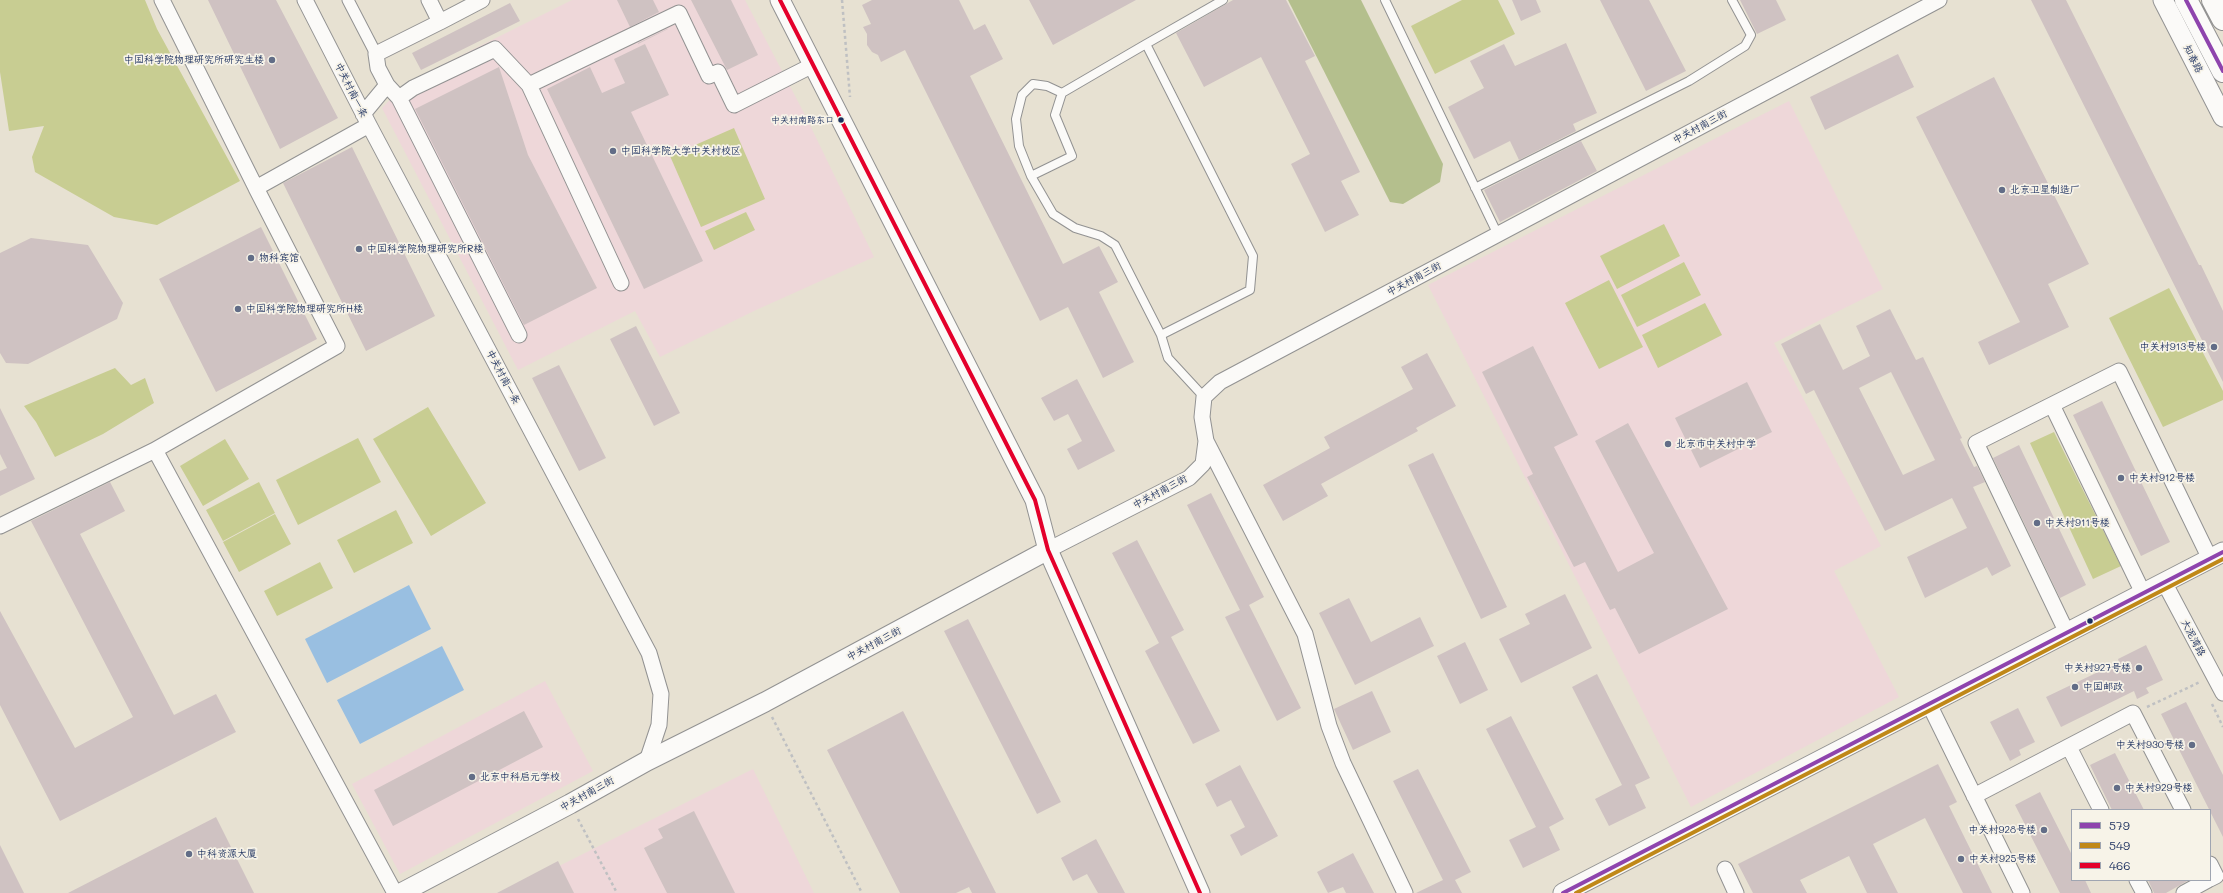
<!DOCTYPE html>
<meta charset="utf-8">
<style>
body{margin:0}
#map{position:relative;width:2223px;height:893px;overflow:hidden;background:#e7e1d2;font-family:Mali,sans-serif}
canvas{display:block}
.legend{position:absolute;left:2071px;top:809px;width:140px;height:72px;box-sizing:border-box;background:#f7f3e8;border:1px solid #9fa5b1;margin:0;padding:5px 7px;list-style:none;font-size:12px;color:#1b2f5e}
.legend li{display:flex;align-items:center;gap:8px;height:20px}
.legend b{width:20px;border:1px solid #9fa5b1}
</style>
<div id="map">
<canvas width="2223" height="893"></canvas>
<ul class="legend">
<li><b style="height:5px;background:#8e44ad"></b>579</li>
<li><b style="height:5px;background:#c08818"></b>549</li>
<li><b style="height:5px;background:#e4002b"></b>466</li>
</ul>
</div>
<script>
const ctx = document.querySelector('canvas').getContext('2d');
ctx.lineJoin = 'round';
function fill(path, color) {
  ctx.fillStyle = color;
  ctx.fill(path, 'evenodd');
}
function poly(rows) {
  const path = new Path2D();
  for (const r of rows) {
    path.moveTo(r[0], r[1]);
    for (let i = 2; i < r.length; i += 2) path.lineTo(r[i], r[i + 1]);
  }
  return path;
}
function strokePath(path, color, width, dash) {
  ctx.strokeStyle = color;
  ctx.lineWidth = width;
  ctx.lineCap = dash ? 'butt' : 'round';
  ctx.setLineDash(dash || []);
  ctx.stroke(path);
}
function label(font, color, halo, rows, align = 'center') {
  ctx.font = font + ' Mali,"LXGW WenKai TC",sans-serif';
  ctx.lineWidth = 3.5;
  ctx.setLineDash([]);
  ctx.textBaseline = 'middle';
  ctx.strokeStyle = halo;
  ctx.fillStyle = color;
  for (const [text, x, y, turn = 0] of rows) {
    ctx.save();
    ctx.translate(x, y);
    ctx.rotate((+turn || 0) * Math.PI / 180);
    ctx.textAlign = isNaN(turn) ? turn : align;
    if (halo) ctx.strokeText(text, 0, 0);
    ctx.fillText(text, 0, 0);
    ctx.restore();
  }
}
const built = poly([
 [572,0,745,0,805,115,874,257,756,310,660,357,635,311,518,370,382,108,406,83],
 [1789,101,1883,289,1774,343,1881,546,1834,571,1899,697,1691,807,1428,285],
 [545,681,593,771,400,874,352,784],
 [753,769,814,893,505,893]
]);
const green = poly([
 [0,0,145,0,157,29,240,181,157,225,114,217,35,172,32,157,44,126,9,131,0,72],
 [1462,0,1498,0,1515,34,1435,74,1411,26],
 [734,128,765,199,701,227,670,156],
 [746,212,755,230,714,250,705,231],
 [1664,224,1680,256,1617,289,1600,256],
 [1684,262,1701,295,1637,327,1621,295],
 [1609,280,1643,347,1599,369,1565,303],
 [2169,288,2223,391,2223,400,2163,427,2109,318],
 [1705,303,1722,335,1658,368,1642,335],
 [115,368,131,385,145,378,154,403,103,434,55,457,36,422,24,406],
 [428,407,486,503,431,536,373,439],
 [2054,432,2121,566,2093,579,2030,443],
 [358,438,381,482,298,525,276,480],
 [225,439,249,479,203,506,180,466],
 [259,482,275,513,223,541,206,510],
 [396,510,413,543,354,573,337,540],
 [275,514,291,544,239,572,223,542],
 [320,562,333,588,277,616,264,591]
]);
const forest = poly([
 [1288,0,1361,0,1443,164,1440,182,1403,204,1390,202]
]);
const water = poly([
 [409,585,431,629,327,683,305,639],
 [442,646,464,690,360,744,337,700]
]);
const building = poly([
 [208,0,276,0,338,118,280,149],
 [617,0,653,0,659,12,630,27],
 [691,0,731,0,758,55,727,70],
 [872,0,959,0,974,30,985,24,1003,59,970,76,1063,264,1099,246,1118,282,1099,292,1134,362,1103,378,1068,307,1040,321,905,50,881,62,878,55,872,52,867,45,867,34,863,27,871,24,862,5],
 [1029,0,1136,0,1053,45],
 [1233,0,1286,0,1315,56,1305,61,1360,172,1341,181,1359,215,1325,232,1291,164,1310,154,1261,57,1204,87,1176,33],
 [1512,0,1536,0,1541,12,1521,21],
 [1600,0,1649,0,1686,71,1646,91],
 [1740,0,1776,0,1786,20,1757,34],
 [2031,0,2066,0,2199,265,2201,265,2223,311,2223,382],
 [510,3,520,21,421,70,412,53],
 [667,29,668,29,638,44,638,43],
 [1566,43,1597,113,1573,124,1576,131,1519,160,1510,141,1474,159,1448,107,1484,88,1470,61,1504,44,1515,66],
 [645,44,669,95,631,112,703,261,644,289,547,89,590,67,602,93,625,83,614,59],
 [1898,54,1914,87,1825,130,1810,97],
 [499,67,528,155,597,288,524,325,415,109],
 [1994,77,2089,264,2048,284,2069,327,1989,365,1978,342,2020,322,1916,117],
 [1581,141,1597,171,1500,222,1484,190],
 [352,147,435,316,366,351,283,183],
 [261,227,317,339,216,392,159,279],
 [31,238,88,245,123,303,117,319,28,364,6,363,0,353,0,253],
 [1890,309,1916,360,1923,357,1962,438,1960,439,1974,467,1977,466,1985,482,1973,487,2011,566,1992,576,1987,567,1925,598,1907,557,1967,528,1952,498,1885,531,1814,390,1806,394,1781,344,1820,324,1843,370,1870,356,1856,326],
 [1891,372,1935,460,1903,475,1859,388],
 [636,326,680,413,654,426,610,339],
 [1533,346,1578,435,1554,447,1618,572,1654,553,1595,441,1628,423,1728,609,1639,654,1615,608,1610,610,1585,562,1574,567,1527,477,1533,474,1482,372],
 [1427,353,1456,406,1416,428,1418,431,1321,484,1328,496,1283,521,1263,485,1330,448,1324,437,1413,389,1401,367],
 [559,365,606,458,579,471,532,378],
 [1077,379,1115,451,1078,470,1067,449,1082,441,1068,414,1054,421,1041,398],
 [1747,382,1772,432,1700,468,1675,418],
 [2102,401,2170,542,2141,556,2073,415],
 [0,408,35,479,0,496,0,471,7,468,0,454],
 [2019,445,2086,585,2060,598,1993,458],
 [1433,453,1507,607,1481,619,1408,465],
 [110,482,125,511,80,534,174,715,216,694,236,732,60,821,0,705,0,611,75,748,133,717,31,521],
 [1211,493,1264,597,1249,605,1301,708,1277,721,1225,617,1240,610,1187,505],
 [1137,540,1184,630,1171,637,1220,731,1193,744,1145,651,1159,643,1112,553],
 [1565,594,1592,648,1521,683,1499,639,1530,624,1525,614],
 [1349,598,1371,642,1420,617,1434,646,1355,685,1319,613],
 [968,619,1061,802,1037,814,944,631],
 [1465,642,1488,690,1460,704,1437,656],
 [2146,645,2163,680,2146,688,2149,693,2137,699,2134,691,2061,727,2046,697,2119,662,2118,659],
 [1597,674,1650,778,1635,785,1646,808,1609,826,1595,799,1622,785,1572,687],
 [1372,691,1391,732,1353,750,1334,709],
 [2186,702,2223,775,2223,837,2161,714],
 [2018,708,2035,742,2019,750,2021,755,2010,761,1990,722],
 [524,711,543,747,393,826,374,790],
 [903,711,996,893,972,893,969,887,956,893,900,893,827,750],
 [1511,716,1564,819,1549,827,1560,850,1523,868,1509,840,1536,827,1486,729],
 [2115,753,2144,810,2112,810,2090,765],
 [1938,764,1957,802,1949,806,1992,893,1963,893,1925,818,1873,844,1898,893,1867,893,1849,856,1800,880,1807,893,1753,893,1738,864],
 [1240,765,1278,836,1241,856,1230,835,1245,827,1231,800,1217,807,1205,784],
 [1418,769,1471,872,1455,880,1462,893,1416,893,1443,880,1393,781],
 [2040,792,2072,855,2072,880,2085,880,2091,893,2060,893,2015,805],
 [694,811,735,893,667,893,644,848,663,838,658,829],
 [216,817,254,893,68,893],
 [1096,839,1125,893,1098,893,1087,874,1073,881,1061,858],
 [0,845,24,893,0,893],
 [1353,853,1374,893,1346,893,1343,887,1328,893,1317,872],
 [558,861,574,893,497,893],
 [2148,880,2189,880,2166,893,2154,893]
]);
const path = poly([
 [842,0,850,97],
 [2212,704,2223,727],
 [2147,707,2200,682],
 [772,717,862,893],
 [578,819,617,893]
]);
const service = poly([
 [1385,0,1498,235],
 [1146,44,1062,93,1055,115,1072,156,1031,176,1053,214,1075,228,1101,236,1115,245,1161,335],
 [1031,176,1019,146,1016,119,1022,95,1033,84,1047,86,1062,93],
 [1475,188,1689,81,1745,46,1751,35,1732,0],
 [1204,397,1168,358,1161,335,1250,290,1253,256,1146,44,1223,0]
]);
const pedestrian = poly([
 [348,0,376,54]
]);
const minor = poly([
 [162,0,256,188],
 [305,0,369,125,649,653,661,694,659,725,647,761],
 [429,0,440,22,376,54,378,68,387,85,399,98,413,88,495,49,529,85,621,283],
 [440,22,482,0],
 [529,85,679,13,709,76,718,72,734,105,813,65],
 [399,98,519,335],
 [363,114,387,85],
 [369,125,256,188,337,346,155,450,395,893],
 [2052,405,2143,593],
 [1206,441,1305,634,1329,726,1343,763,1405,893],
 [0,526,155,450],
 [1048,550,1189,478,1203,464,1206,441,1202,417,1204,397,1220,382,1939,0],
 [2164,582,2223,693],
 [2067,633,1976,443,2119,371,2210,559],
 [1929,704,2022,893],
 [2069,747,2101,810],
 [1974,796,2133,713,2183,810],
 [2210,864,2216,876,2210,879],
 [1725,869,1736,893],
 [2137,880,2144,893],
 [2184,893,2208,880]
]);
const tertiary = poly([
 [780,0,1035,500,1048,550,1200,893],
 [2163,0,2223,117],
 [401,893,570,804,647,761,765,702,1048,550],
 [1563,893,2223,552]
]);
const primary = poly([
 [2186,0,2223,71],
 [2213,0,2223,19]
]);
const bus1 = poly([
 [2186,0,2223,71],
 [1563,893,2223,552]
]);
const bus2 = poly([
 [1576,893,2223,559]
]);
const bus3 = poly([
 [780,0,1035,500,1048,550,1200,893]
]);
const markers = [
 [272,60,4,"#626d87"],
 [841,120,3.5,"#1b2f5e"],
 [613,151,4,"#626d87"],
 [2002,190,4,"#626d87"],
 [359,249,4,"#626d87"],
 [251,258,4,"#626d87"],
 [238,309,4,"#626d87"],
 [2214,347,4,"#626d87"],
 [1668,444,4,"#626d87"],
 [2121,478,4,"#626d87"],
 [2037,523,4,"#626d87"],
 [2090,621,3.5,"#1b2f5e"],
 [2139,668,4,"#626d87"],
 [2075,687,4,"#626d87"],
 [2192,745,4,"#626d87"],
 [472,777,4,"#626d87"],
 [2117,788,4,"#626d87"],
 [2044,830,4,"#626d87"],
 [189,854,4,"#626d87"],
 [1961,859,4,"#626d87"]
];
const busNames = [
 ["中关村南路东口",834,120]
];
const streetNames = [
 ["知春路",2193,59,63],
 ["中关村南一条",351,90,63],
 ["中关村南三街",1700,127,-28],
 ["中关村南三街",1414,279,-28],
 ["中关村南一条",503,377,62],
 ["中关村南三街",1160,492,-28],
 ["大泥湾路",2193,638,62],
 ["中关村南三街",874,644,-28],
 ["中关村南三街",587,794,-29]
];
const poiNames = [
 ["中国科学院物理研究所研究生楼",264,60,"right"],
 ["中国科学院大学中关村校区",621,151],
 ["北京卫星制造厂",2010,190],
 ["中国科学院物理研究所R楼",367,249],
 ["物科宾馆",259,258],
 ["中国科学院物理研究所H楼",246,309],
 ["中关村913号楼",2206,347,"right"],
 ["北京市中关村中学",1676,444],
 ["中关村912号楼",2129,478],
 ["中关村911号楼",2045,523],
 ["中关村927号楼",2131,668,"right"],
 ["中国邮政",2083,687],
 ["中关村930号楼",2184,745,"right"],
 ["北京中科启元学校",480,777],
 ["中关村929号楼",2125,788],
 ["中关村928号楼",2036,830,"right"],
 ["中科资源大厦",197,854],
 ["中关村925号楼",1969,859]
];
fill(built, '#eed7d9');
fill(green, '#c8cd92');
fill(forest, '#b4bf8d');
fill(water, '#99bfe1');
fill(building, '#cfc2c2');
strokePath(service, '#929292', 10);
strokePath(pedestrian, '#929292', 13);
strokePath(minor, '#929292', 17);
strokePath(tertiary, '#929292', 21);
strokePath(primary, '#929292', 24);
strokePath(path, '#bfc0c2', 2.5, [3, 3]);
strokePath(service, '#fbfaf8', 8);
strokePath(pedestrian, '#fbfaf8', 11);
strokePath(minor, '#fbfaf8', 15);
strokePath(tertiary, '#fbfaf8', 19);
strokePath(primary, '#fbfaf8', 22);
strokePath(bus1, '#8e44ad', 4);
strokePath(bus2, '#c08818', 4);
strokePath(bus3, '#e4002b', 4);
for (const [x, y, r, color] of markers) {
  const dot = new Path2D();
  dot.arc(x, y, r, 0, 2 * Math.PI);
  ctx.fillStyle = color;
  ctx.fill(dot);
  strokePath(dot, '#f7f3e8', 1.5);
}
label('9px', '#1b2f5e', '#f7f3e8', busNames, 'right');
label('10px', '#1b2f5e', '#f7f3e8', streetNames);
label('10px', '#1b2f5e', '#f7f3e8', poiNames, 'left');
</script>
